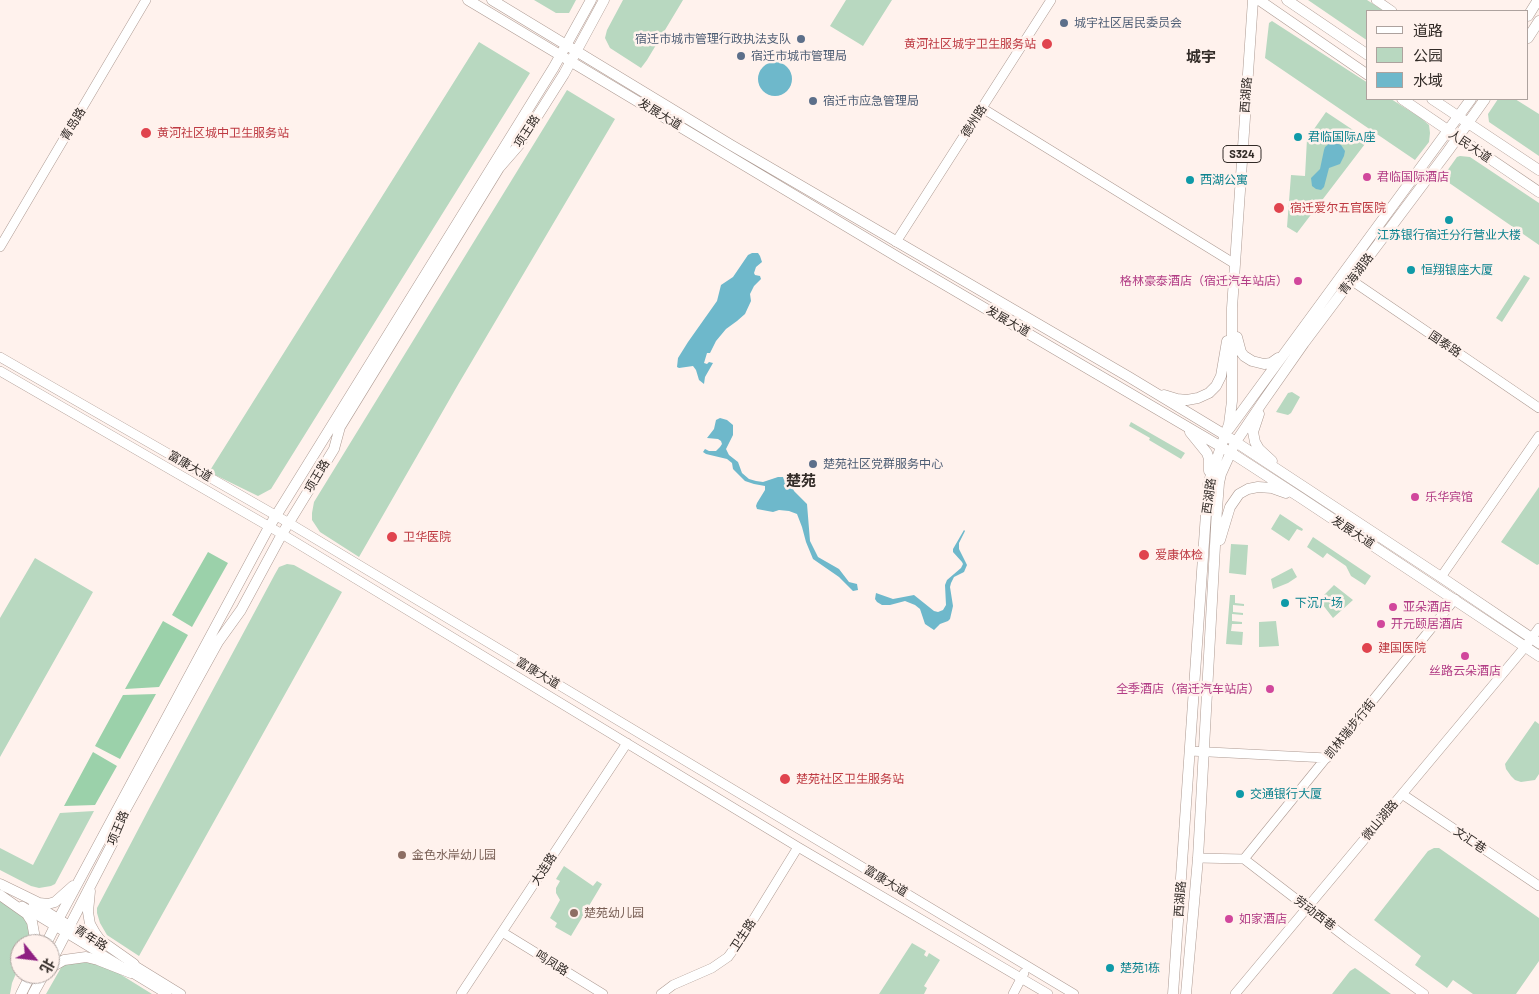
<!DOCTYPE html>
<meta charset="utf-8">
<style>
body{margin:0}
#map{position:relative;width:1539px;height:994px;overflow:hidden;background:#fff2ed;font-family:Barlow,"Noto Sans SC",sans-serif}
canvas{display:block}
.legend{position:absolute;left:1366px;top:10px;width:162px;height:90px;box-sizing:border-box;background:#fff2ed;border:1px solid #ada29e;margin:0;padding:6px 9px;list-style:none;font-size:15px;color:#322b27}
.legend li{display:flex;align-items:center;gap:10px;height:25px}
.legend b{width:25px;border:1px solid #ada29e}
.north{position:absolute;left:10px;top:934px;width:50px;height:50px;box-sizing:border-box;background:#fff2ed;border:1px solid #ada29e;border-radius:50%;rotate:119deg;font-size:14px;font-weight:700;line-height:20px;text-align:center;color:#322b27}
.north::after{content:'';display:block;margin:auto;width:18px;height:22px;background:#8e1f82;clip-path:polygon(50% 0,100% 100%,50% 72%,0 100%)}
</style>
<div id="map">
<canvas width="1539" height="994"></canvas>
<ul class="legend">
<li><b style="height:6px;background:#fff"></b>道路</li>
<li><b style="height:14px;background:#b8d8c0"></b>公园</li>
<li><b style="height:14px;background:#6eb8cb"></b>水域</li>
</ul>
<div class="north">北</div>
</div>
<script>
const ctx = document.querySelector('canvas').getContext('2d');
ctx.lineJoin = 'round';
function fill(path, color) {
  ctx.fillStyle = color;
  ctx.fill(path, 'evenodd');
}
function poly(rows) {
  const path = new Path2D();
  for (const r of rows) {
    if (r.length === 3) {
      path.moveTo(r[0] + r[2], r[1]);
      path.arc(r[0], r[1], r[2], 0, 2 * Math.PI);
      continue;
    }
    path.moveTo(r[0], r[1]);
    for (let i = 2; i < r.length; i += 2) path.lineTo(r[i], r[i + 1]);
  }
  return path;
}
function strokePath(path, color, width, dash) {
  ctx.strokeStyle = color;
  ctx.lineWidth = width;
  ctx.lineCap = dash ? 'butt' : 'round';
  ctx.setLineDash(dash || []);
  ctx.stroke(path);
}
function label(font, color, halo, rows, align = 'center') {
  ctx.font = font + ' Barlow,"Noto Sans SC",sans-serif';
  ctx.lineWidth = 5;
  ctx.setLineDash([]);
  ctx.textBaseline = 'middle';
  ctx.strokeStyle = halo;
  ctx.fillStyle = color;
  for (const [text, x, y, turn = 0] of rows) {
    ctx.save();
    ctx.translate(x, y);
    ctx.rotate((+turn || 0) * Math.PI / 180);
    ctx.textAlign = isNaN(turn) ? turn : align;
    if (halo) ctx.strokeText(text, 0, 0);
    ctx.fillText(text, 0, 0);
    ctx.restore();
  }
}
const green = poly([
 [534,0,576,0,569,13,556,13],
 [623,0,683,0,647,60,641,68,610,48,605,38,607,30],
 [846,0,892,0,863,46,830,26],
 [1308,0,1367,0,1384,11,1368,11,1368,41],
 [1272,21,1368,83,1368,99,1391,99,1421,118,1429,125,1430,133,1429,142,1415,160,1265,58,1269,23],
 [479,42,530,73,271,489,258,496,209,472],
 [567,90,615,119,459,383,359,557,320,532,312,520,312,513,314,502],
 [1498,99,1515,99,1539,114,1539,156,1489,122,1488,114],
 [1326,112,1368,140,1297,233,1287,227,1291,175,1305,176,1307,139],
 [1460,156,1470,157,1539,203,1539,245,1442,178,1457,157],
 [1524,275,1530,278,1502,322,1496,318],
 [1292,392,1300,397,1291,413,1288,415,1276,412,1288,393],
 [1131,422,1185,453,1181,459,1149,440,1150,438,1129,426],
 [1539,487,1539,564,1537,565,1501,542],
 [1280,514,1303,529,1302,531,1297,529,1289,541,1271,529],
 [1313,537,1371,576,1365,585,1351,576,1346,566,1327,553,1323,558,1307,547],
 [1231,544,1248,545,1246,575,1229,573],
 [35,558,93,592,0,757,0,618],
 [287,564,294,565,342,592,139,956,107,935,100,923,97,913,97,908,151,805,275,574,279,567],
 [1292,568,1297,577,1288,583,1273,589,1271,579],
 [1334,585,1353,600,1333,618,1319,600],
 [1230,595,1235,595,1235,603,1244,604,1244,606,1233,605,1233,612,1243,613,1243,615,1232,614,1232,621,1242,622,1242,624,1232,624,1231,631,1243,632,1242,645,1226,644],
 [1276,621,1279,646,1259,647,1259,622],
 [1535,721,1539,724,1539,774,1535,780,1521,782,1515,780,1511,776,1506,769,1505,764],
 [94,811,55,884,51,886,39,888,31,886,0,870,0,848,33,865,60,813],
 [1434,848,1439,848,1539,918,1539,961,1516,994,1473,994,1453,980,1447,988,1415,965,1421,956,1374,920,1428,851],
 [564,866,593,886,597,881,602,884,571,936,555,927,557,923,550,918,560,900,556,893,556,888,560,881,556,879],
 [0,899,26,919,32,937,30,944,20,944,20,964,12,983,10,994,0,994],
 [912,943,926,951,924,955,927,957,929,953,940,960,924,986,927,988,924,994,879,994],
 [72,961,102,963,152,994,46,994,62,966],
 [1355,968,1358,970,1391,994,1332,994,1350,971]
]);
const forest = poly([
 [208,552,228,563,192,627,172,615],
 [163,621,188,635,159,687,125,689],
 [156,694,120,759,95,746,123,695],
 [93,752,117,766,95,805,64,806]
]);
const water = poly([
 [775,79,17],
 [1330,143,1335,143,1341,145,1345,151,1344,156,1340,164,1329,168,1324,187,1321,190,1316,189,1312,186,1311,178,1320,169,1324,150,1325,147],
 [752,253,758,253,760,256,762,262,756,267,754,273,755,275,760,276,761,279,754,286,750,294,751,301,745,314,737,321,726,329,716,341,710,353,707,353,704,363,707,364,709,362,713,363,705,377,704,384,699,380,696,370,693,366,679,368,677,367,678,358,688,342,717,301,721,285,733,277,748,255],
 [720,418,727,420,733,425,733,435,726,449,729,455,738,462,742,473,749,479,756,481,763,482,778,477,783,477,784,480,787,482,790,481,794,491,807,504,810,541,818,557,839,569,849,582,857,584,858,590,853,591,839,577,813,559,806,542,802,527,797,514,789,511,779,510,773,512,757,509,756,506,757,503,765,490,765,486,754,484,745,481,733,469,732,463,727,459,706,454,703,452,705,449,709,451,716,451,720,447,722,444,721,441,718,439,707,438,714,429,716,420],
 [964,530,965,531,959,543,959,549,967,565,964,572,954,577,951,583,950,587,953,606,950,619,948,621,940,624,934,630,925,624,920,609,915,605,905,601,890,605,882,605,877,602,875,599,876,593,893,599,914,595,934,611,938,612,943,610,946,605,945,585,947,580,961,568,963,564,962,562,953,552,953,549]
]);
const minor = poly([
 [1376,0,1392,11],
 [982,108,1235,264],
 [896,242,1051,0],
 [0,247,146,0],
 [1351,280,1539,408],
 [0,357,289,523,1074,994],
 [0,371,282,534,798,847,1048,994],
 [1441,577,1539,436],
 [1190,751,1327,758],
 [1402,794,1539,886],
 [1198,858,1244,859,1348,939,1424,994],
 [1244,859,1455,599],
 [33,903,103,946],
 [22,906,167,994],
 [502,932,603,994],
 [129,962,181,994],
 [461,994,627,743],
 [661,994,673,985,712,968,728,957,742,938,798,847],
 [1013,994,1024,973],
 [1235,994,1525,647,1539,628]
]);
const major = poly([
 [468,0,901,259,1230,452,1301,498,1539,656],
 [492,0,731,145,1129,377,1225,435,1441,577,1539,643],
 [1259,0,1368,75],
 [1287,0,1368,55],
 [1528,16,1538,0],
 [1528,38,1539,21],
 [1402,99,1539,192],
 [1432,99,1539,170],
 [1237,337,1241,352,1244,356,1252,361,1264,364,1271,363,1278,358],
 [1164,395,1177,399,1187,400,1198,398,1209,393,1216,386,1221,376,1227,341],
 [1259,414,1253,432,1255,442,1259,449,1272,461],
 [1229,429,1471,99],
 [1190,432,1207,453,1209,459,1209,471],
 [1220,540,1230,507,1239,494,1248,489,1258,487,1272,488,1286,493],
 [0,884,39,903,48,904,55,902,73,886],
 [90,891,88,912,90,924,95,933,100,940,134,964],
 [0,895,27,914,32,922,36,944],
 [46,944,59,918,269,527,554,67,591,0],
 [50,964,113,842,123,814,218,642,241,610,282,534,334,449,340,427,499,168,519,145,564,74,604,0],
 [50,968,64,960,86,957,98,960,131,973],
 [21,994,31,974],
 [33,994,44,974],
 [1173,994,1208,484,1229,424,1232,401,1232,308,1253,0],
 [1186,994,1198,858,1217,509,1219,483,1221,474,1235,443,1262,403,1304,343,1448,151,1485,99]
]);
const markers = [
 [1064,23,5,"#5c6f8a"],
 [801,39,5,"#5c6f8a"],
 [1047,44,6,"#e0444e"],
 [741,56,5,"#5c6f8a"],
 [813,101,5,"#5c6f8a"],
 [146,133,6,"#e0444e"],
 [1298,137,5,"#0f9aa8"],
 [1367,177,5,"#d1479c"],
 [1190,180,5,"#0f9aa8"],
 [1279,208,6,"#e0444e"],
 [1449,220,5,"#0f9aa8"],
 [1411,270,5,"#0f9aa8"],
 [1298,281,5,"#d1479c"],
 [813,464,5,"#5c6f8a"],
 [1415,497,5,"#d1479c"],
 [392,537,6,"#e0444e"],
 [1144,555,6,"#e0444e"],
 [1285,603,5,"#0f9aa8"],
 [1393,607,5,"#d1479c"],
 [1381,624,5,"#d1479c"],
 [1367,648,6,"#e0444e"],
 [1465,656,5,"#d1479c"],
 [1270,689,5,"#d1479c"],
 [785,779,6,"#e0444e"],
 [1240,794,5,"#0f9aa8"],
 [402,855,5,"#8d6e63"],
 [574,913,5,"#8d6e63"],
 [1229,919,5,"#d1479c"],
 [1110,968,5,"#0f9aa8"]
];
const shields = [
 [1242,154,38]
];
const shieldNames = [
 ["S324",1242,154]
];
const serviceNames = [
 ["城宇社区居民委员会",1074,23],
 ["宿迁市城市管理行政执法支队",791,39,"right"],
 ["宿迁市城市管理局",751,56],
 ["宿迁市应急管理局",823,101],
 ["楚苑社区党群服务中心",823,464]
];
const healthNames = [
 ["黄河社区城宇卫生服务站",1036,44,"right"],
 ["黄河社区城中卫生服务站",157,133],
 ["宿迁爱尔五官医院",1290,208],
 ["卫华医院",403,537],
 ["爱康体检",1155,555],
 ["建国医院",1378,648],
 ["楚苑社区卫生服务站",796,779]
];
const streetNames = [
 ["西湖路",1246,95,-86],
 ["发展大道",660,114,31],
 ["德州路",974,121,-57],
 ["青岛路",73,124,-59],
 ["项王路",527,131,-57],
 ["人民大道",1470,146,34],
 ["青海湖路",1356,274,-53],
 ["发展大道",1008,321,30],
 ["国泰路",1445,344,34],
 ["富康大道",190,466,30],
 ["项王路",317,476,-59],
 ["西湖路",1209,496,-82],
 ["发展大道",1353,532,33],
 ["富康大道",538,673,31],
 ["凯林瑞步行街",1350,729,-51],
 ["微山湖路",1380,820,-50],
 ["项王路",118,828,-67],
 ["文汇巷",1470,840,34],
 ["大连路",544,869,-57],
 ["富康大道",886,881,31],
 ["西湖路",1180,899,-86],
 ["劳动西巷",1315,913,37],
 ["卫生路",743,935,-57],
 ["青年路",91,938,32],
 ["鸣凤路",552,963,32]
];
const cultureNames = [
 ["君临国际A座",1308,137],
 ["西湖公寓",1200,180],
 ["江苏银行宿迁分行营业大楼",1449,235,"center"],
 ["恒翔银座大厦",1421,270],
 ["下沉广场",1295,603],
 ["交通银行大厦",1250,794],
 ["楚苑1栋",1120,968]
];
const hotelNames = [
 ["君临国际酒店",1377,177],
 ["格林豪泰酒店（宿迁汽车站店）",1288,281,"right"],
 ["乐华宾馆",1425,497],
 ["亚朵酒店",1403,607],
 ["开元颐居酒店",1391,624],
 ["丝路云朵酒店",1465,671,"center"],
 ["全季酒店（宿迁汽车站店）",1260,689,"right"],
 ["如家酒店",1239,919]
];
const educationNames = [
 ["金色水岸幼儿园",412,855],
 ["楚苑幼儿园",584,913]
];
const quarterNames = [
 ["城宇",1201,57],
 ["楚苑",801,481]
];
fill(green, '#b8d8c0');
fill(forest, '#9bd1aa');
fill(water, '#6eb8cb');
strokePath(minor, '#ad9a92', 10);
strokePath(major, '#ad9a92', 11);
strokePath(minor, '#fff', 9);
strokePath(major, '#fff', 10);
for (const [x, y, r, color] of markers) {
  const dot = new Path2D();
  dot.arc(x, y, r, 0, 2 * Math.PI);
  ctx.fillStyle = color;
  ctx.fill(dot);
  strokePath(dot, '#fff2ed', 2);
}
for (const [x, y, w] of shields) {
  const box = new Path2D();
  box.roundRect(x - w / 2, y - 8.5, w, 17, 4);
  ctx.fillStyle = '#fff2ed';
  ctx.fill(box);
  strokePath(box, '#322b27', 1);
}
label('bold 11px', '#322b27', null, shieldNames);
label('12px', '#4e5e75', '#fff2ed', serviceNames, 'left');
label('12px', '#be3a42', '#fff2ed', healthNames, 'left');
label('12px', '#322b27', '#fff2ed', streetNames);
label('12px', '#0d838f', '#fff2ed', cultureNames, 'left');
label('12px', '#b23c85', '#fff2ed', hotelNames, 'left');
label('12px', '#785e54', '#fff2ed', educationNames, 'left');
label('bold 15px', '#322b27', '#fff2ed', quarterNames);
</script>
